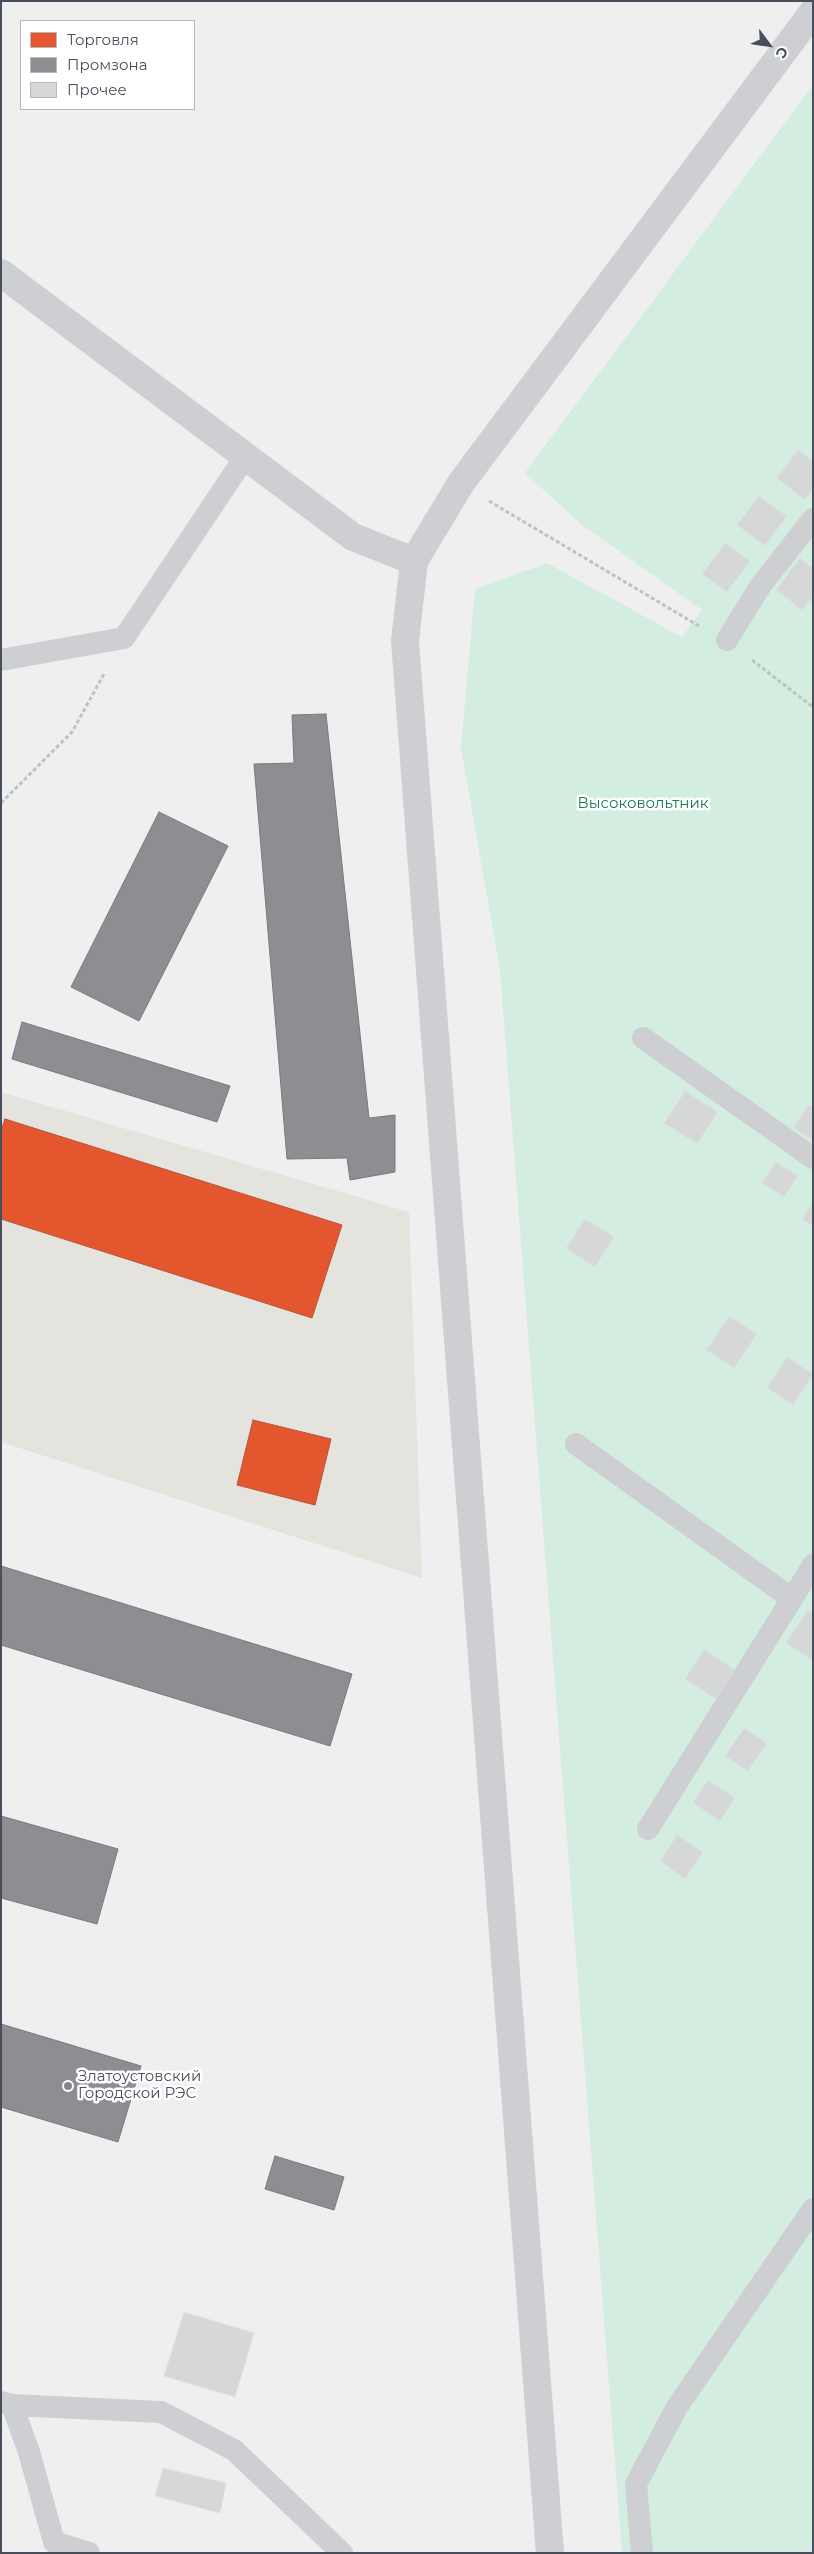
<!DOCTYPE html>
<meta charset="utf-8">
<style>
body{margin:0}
#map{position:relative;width:814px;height:2554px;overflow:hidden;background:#efefef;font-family:Montserrat,sans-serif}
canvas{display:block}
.frame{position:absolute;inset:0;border:2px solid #464f5b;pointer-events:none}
.legend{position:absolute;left:20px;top:20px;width:175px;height:90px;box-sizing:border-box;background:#fff;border:1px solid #b5b9bd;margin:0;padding:6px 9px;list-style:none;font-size:15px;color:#464f5b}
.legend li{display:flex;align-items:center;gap:10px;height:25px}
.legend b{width:25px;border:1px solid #b5b9bd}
.north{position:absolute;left:744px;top:20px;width:50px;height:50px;-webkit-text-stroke:4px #fff;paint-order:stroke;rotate:121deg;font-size:14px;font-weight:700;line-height:20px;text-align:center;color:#464f5b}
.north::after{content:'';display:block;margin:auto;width:18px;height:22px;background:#464f5b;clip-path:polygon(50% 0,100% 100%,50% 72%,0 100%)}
</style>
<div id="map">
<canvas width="814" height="2554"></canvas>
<div class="frame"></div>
<ul class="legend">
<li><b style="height:14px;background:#e4572e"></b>Торговля</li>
<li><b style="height:14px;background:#8d8d92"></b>Промзона</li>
<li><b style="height:14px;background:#d6d7d9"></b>Прочее</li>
</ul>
<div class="north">С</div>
</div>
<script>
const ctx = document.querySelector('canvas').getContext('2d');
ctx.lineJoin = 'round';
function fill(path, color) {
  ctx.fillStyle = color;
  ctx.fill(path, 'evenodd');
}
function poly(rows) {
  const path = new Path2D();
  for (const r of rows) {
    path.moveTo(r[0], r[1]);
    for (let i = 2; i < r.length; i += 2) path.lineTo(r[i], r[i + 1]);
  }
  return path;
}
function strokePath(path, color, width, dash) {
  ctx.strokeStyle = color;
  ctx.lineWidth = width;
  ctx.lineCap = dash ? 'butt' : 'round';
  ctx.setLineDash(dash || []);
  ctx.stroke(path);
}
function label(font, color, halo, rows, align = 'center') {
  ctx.font = font + ' Montserrat,sans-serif';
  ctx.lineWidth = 5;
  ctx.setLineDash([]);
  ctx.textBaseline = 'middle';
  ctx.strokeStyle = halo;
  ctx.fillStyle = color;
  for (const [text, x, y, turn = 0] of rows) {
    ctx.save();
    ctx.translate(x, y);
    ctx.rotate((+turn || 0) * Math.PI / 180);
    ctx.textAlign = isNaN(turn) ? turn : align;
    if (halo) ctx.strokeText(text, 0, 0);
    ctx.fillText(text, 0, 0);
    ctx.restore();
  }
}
const commercial = poly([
 [1,1092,409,1212,422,1578,1,1442]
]);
const green = poly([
 [813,85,813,2553,622,2553,500,970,461,748,475,589,547,563,682,637,702,610,581,524,525,473]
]);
const shops = poly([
 [5,1119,342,1225,312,1318,1,1219,1,1130,5,1119],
 [253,1420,331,1439,315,1505,237,1485,253,1420]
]);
const industry = poly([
 [326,714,369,1118,395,1115,395,1172,350,1180,347,1158,287,1159,254,764,294,763,292,715,326,714],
 [159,812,228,846,139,1021,71,987,159,812],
 [22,1022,230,1086,217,1122,12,1059,22,1022],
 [1,1566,352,1674,330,1746,1,1645,1,1566],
 [1,1816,118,1849,97,1924,1,1898,1,1816],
 [1,2024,141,2066,118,2142,1,2107,1,2024],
 [275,2156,344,2177,334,2210,265,2189,275,2156]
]);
const building = poly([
 [798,450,813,461,813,490,805,500,777,478,798,450],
 [759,496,787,516,765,546,737,525,759,496],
 [725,543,750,561,727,592,702,574,725,543],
 [800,558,813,568,813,597,802,610,776,590,800,558],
 [685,1091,718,1112,697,1144,664,1123,685,1091],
 [808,1105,813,1108,813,1141,794,1128,808,1105],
 [776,1162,798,1176,784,1197,762,1183,776,1162],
 [813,1203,813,1226,802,1219,813,1203],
 [585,1219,614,1237,595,1267,566,1248,585,1219],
 [729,1316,757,1334,734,1368,706,1350,729,1316],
 [787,1357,813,1374,793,1405,767,1388,787,1357],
 [808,1610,813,1613,813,1661,786,1643,808,1610],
 [704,1649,735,1670,716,1699,685,1679,704,1649],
 [744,1728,767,1743,748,1771,725,1756,744,1728],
 [708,1780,735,1798,720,1821,693,1803,708,1780],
 [677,1835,703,1852,685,1879,660,1861,677,1835],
 [184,2312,254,2333,235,2397,164,2376,184,2312],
 [163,2468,226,2483,220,2513,155,2496,163,2468]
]);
const path = poly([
 [489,501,699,626],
 [752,660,813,707],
 [1,803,72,732,104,674]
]);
const service = poly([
 [727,640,761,585,813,519],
 [1,660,124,638,245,457],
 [643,1038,813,1158],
 [576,1444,791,1598],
 [648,1829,813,1565],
 [1,2402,12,2405,29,2452,54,2542,89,2553],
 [12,2405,161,2412,234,2450,342,2553],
 [642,2553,636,2484,677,2407,813,2209]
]);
const minor = poly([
 [1,273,353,537,414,561],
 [550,2553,405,641,414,561,461,483,813,12]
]);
const markers = [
 [68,2086,5,"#81878f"]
];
const parkNames = [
 ["Высоковольтник",643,804]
];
const poiNames = [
 ["Златоустовский",78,2077],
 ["Городской РЭС",78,2094]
];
fill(commercial, '#e4e3dd');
fill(green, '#d3eee1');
fill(shops, '#e4572e');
strokePath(shops, '#b5553c', 1);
fill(industry, '#8d8d92');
strokePath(industry, '#787a82', 1);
fill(building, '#d6d7d9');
strokePath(building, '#e0e1e2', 1);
strokePath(path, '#b9c4c3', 3, [4, 2.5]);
strokePath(service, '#cdcfd2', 22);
strokePath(minor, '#cdcfd2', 28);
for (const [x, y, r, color] of markers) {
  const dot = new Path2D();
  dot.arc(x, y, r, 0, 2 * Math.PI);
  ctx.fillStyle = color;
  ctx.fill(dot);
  strokePath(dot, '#fff', 2);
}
label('15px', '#197a54', '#fff', parkNames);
label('15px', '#464f5b', '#fff', poiNames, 'left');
</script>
